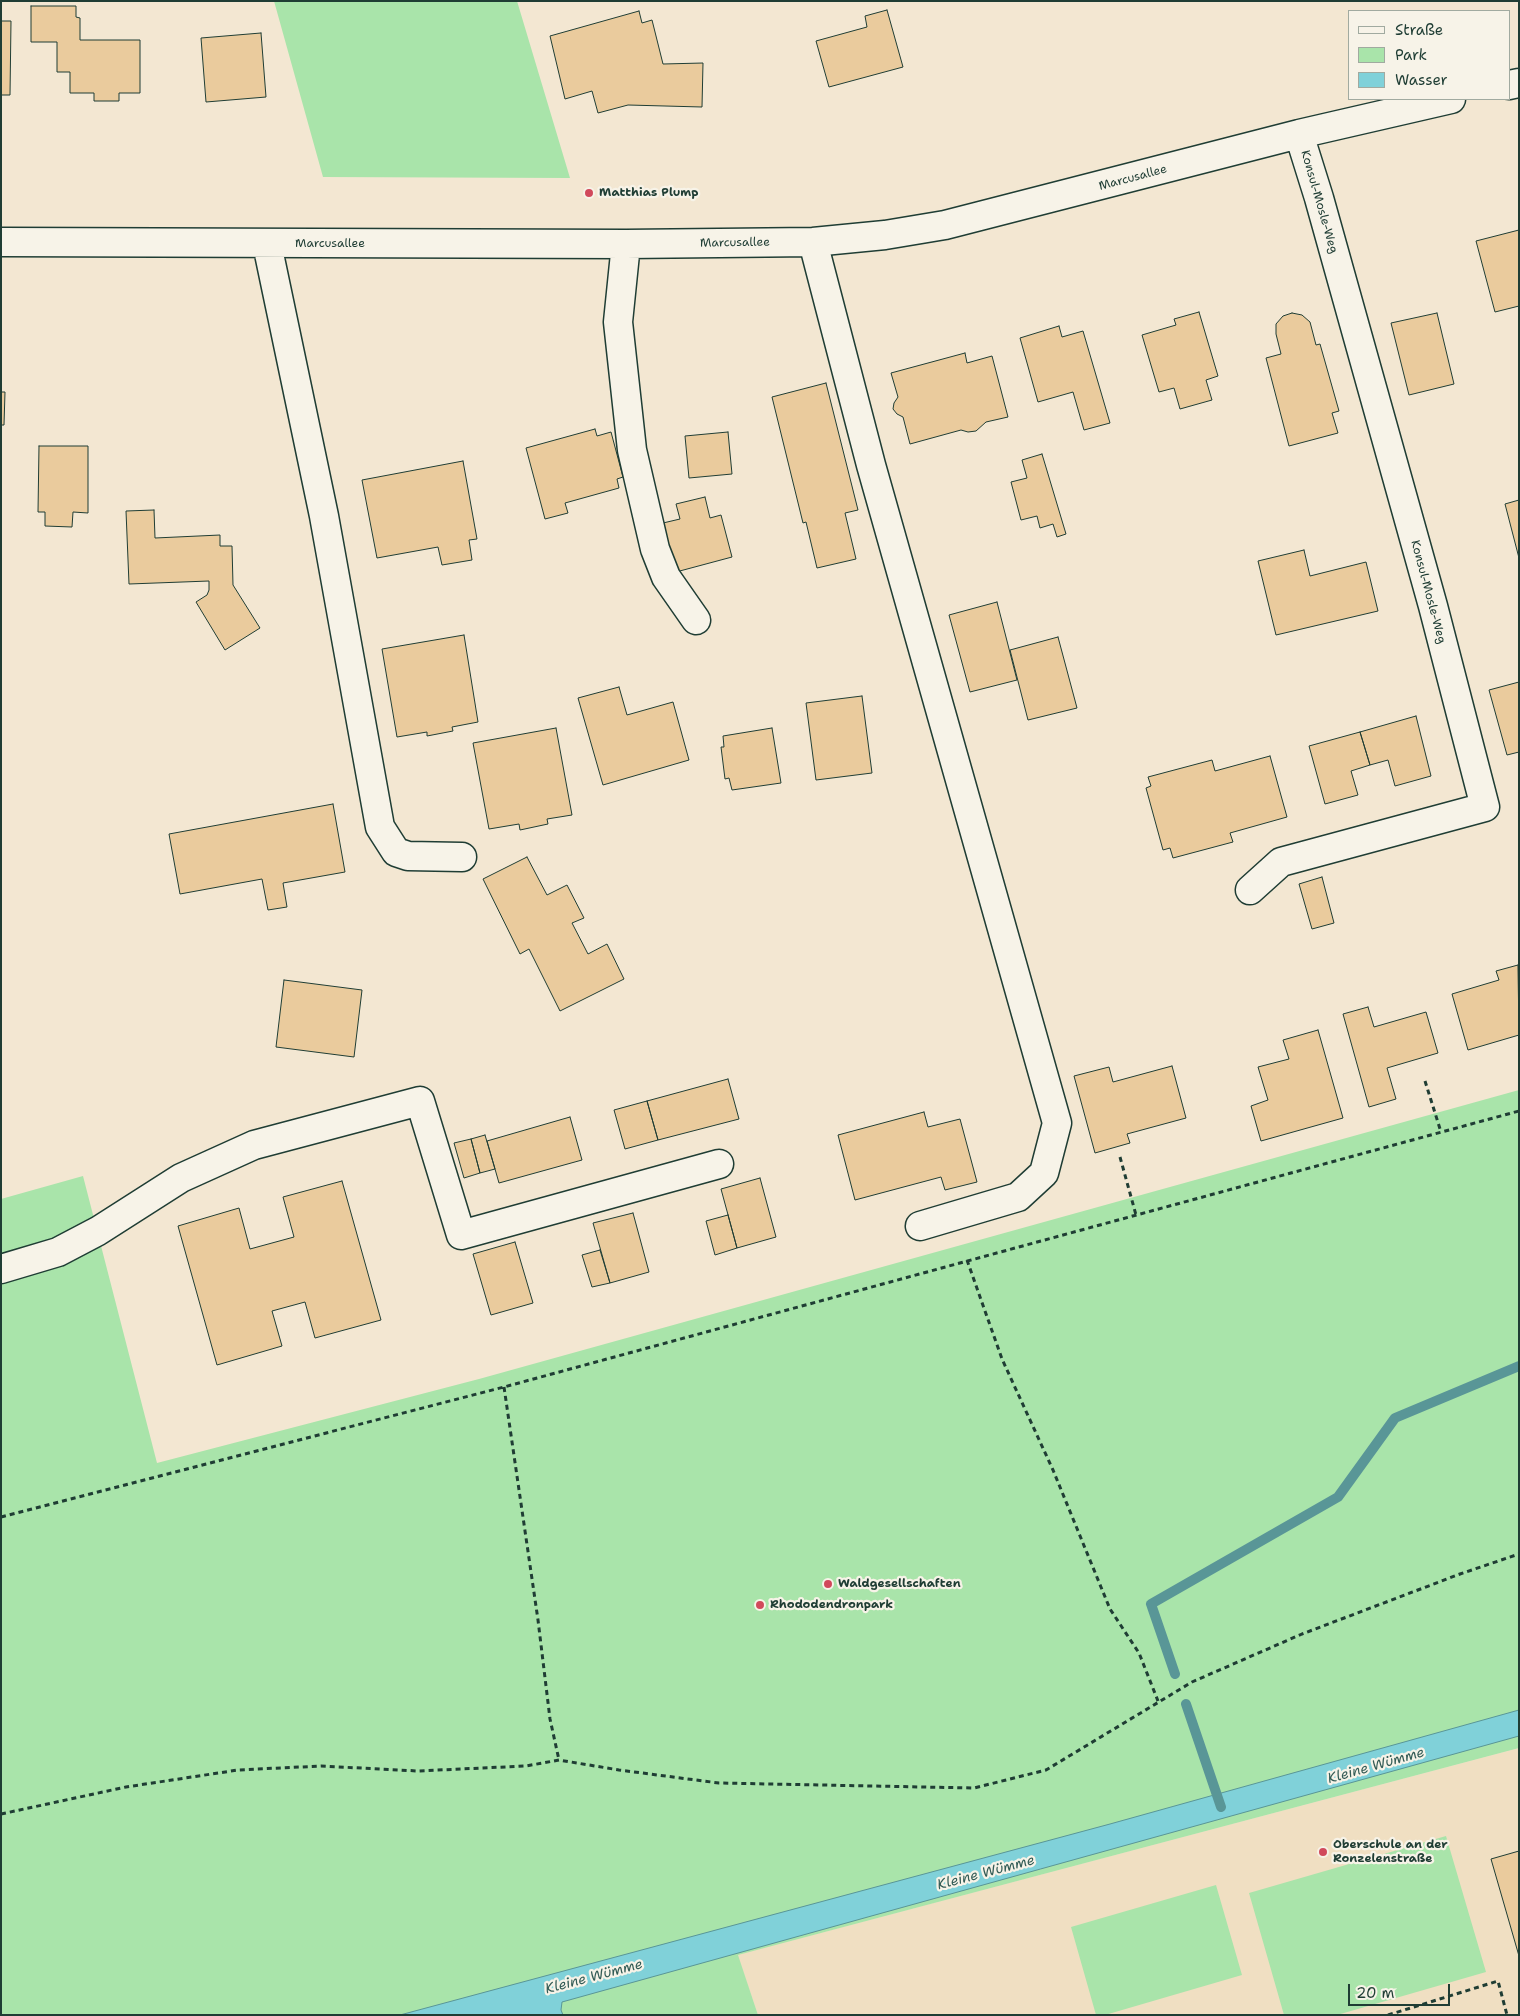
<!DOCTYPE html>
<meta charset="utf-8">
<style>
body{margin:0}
#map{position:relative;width:1520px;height:2016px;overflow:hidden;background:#f3e7d2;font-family:"Shantell Sans",sans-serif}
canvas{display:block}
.frame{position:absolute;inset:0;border:2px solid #1f3d34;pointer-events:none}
.legend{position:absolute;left:1348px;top:10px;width:162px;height:90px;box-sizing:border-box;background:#f7f3e8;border:1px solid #a1aaa0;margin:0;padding:6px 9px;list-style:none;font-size:15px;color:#1f3d34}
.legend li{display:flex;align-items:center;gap:10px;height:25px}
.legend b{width:25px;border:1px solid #a1aaa0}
.scale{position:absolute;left:1348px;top:1984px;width:102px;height:22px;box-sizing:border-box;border:2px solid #1f3d34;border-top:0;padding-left:6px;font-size:15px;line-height:18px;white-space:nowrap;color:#1f3d34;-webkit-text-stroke:4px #f7f3e8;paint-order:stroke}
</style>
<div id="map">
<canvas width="1520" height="2016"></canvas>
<div class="frame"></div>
<ul class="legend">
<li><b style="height:6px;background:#f7f3e8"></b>Straße</li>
<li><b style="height:14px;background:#a9e4aa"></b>Park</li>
<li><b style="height:14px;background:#80d1d9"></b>Wasser</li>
</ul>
<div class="scale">20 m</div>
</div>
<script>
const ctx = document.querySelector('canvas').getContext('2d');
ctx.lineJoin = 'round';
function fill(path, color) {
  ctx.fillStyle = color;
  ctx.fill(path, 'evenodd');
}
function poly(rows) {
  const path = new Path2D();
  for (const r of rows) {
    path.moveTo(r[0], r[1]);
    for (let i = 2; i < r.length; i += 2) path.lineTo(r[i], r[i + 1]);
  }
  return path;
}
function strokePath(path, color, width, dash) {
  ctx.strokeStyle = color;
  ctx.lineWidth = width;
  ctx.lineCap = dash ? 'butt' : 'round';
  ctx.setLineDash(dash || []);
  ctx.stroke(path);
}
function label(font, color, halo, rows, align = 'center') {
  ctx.font = font + ' "Shantell Sans",sans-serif';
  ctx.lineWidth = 4.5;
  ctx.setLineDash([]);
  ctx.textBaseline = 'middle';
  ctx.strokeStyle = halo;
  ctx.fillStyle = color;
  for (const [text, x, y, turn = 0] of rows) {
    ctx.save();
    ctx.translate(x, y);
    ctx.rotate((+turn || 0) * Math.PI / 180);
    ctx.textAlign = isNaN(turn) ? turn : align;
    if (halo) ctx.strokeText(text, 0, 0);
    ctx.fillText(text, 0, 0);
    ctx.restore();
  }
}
const built = poly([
 [1519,1748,1519,2015,758,2015,737,1955]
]);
const green = poly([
 [274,1,517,1,570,178,323,177],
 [1519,1090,1519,1748,738,1955,758,2015,1,2015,1,1199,83,1176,157,1463,479,1379],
 [1446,1836,1486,1972,1337,2015,1284,2015,1249,1893],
 [1216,1885,1242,1975,1105,2015,1096,2015,1071,1927]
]);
const water = poly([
 [1519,1710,1519,1736,562,2002,561,2010,563,2015,400,2015,1110,1824,1519,1710]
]);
const stream = poly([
 [1175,1674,1151,1604,1338,1497,1395,1418,1519,1366],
 [1186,1704,1221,1807]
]);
const building = poly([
 [31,6,76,6,76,17,80,18,80,40,140,40,140,93,119,93,119,101,94,101,94,93,70,93,70,72,57,72,57,42,31,42,31,6],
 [887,10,903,67,829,87,816,41,867,27,865,16,887,10],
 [639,11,642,23,652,20,663,64,703,63,702,107,628,105,598,113,592,91,565,99,550,36,639,11],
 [1,21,11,21,10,95,1,95,1,21],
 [261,33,266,97,206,102,201,38,261,33],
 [1519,230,1519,306,1495,312,1476,241,1519,230],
 [1199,312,1218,376,1206,380,1212,400,1180,409,1174,388,1159,392,1142,335,1176,325,1174,319,1199,312],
 [1292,313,1302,315,1310,322,1316,345,1320,344,1339,411,1332,413,1338,433,1289,446,1266,358,1281,354,1276,334,1276,324,1283,316,1292,313],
 [1437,313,1454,384,1409,395,1391,323,1437,313],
 [1059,326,1062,337,1083,331,1110,423,1084,430,1073,392,1038,402,1020,338,1059,326],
 [965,353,967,363,992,356,1008,417,986,422,976,431,968,432,961,430,910,444,903,417,897,414,893,409,894,403,898,397,891,373,965,353],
 [826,383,858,510,845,513,856,559,817,568,806,522,803,523,772,397,826,383],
 [1,392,5,392,4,425,1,425,1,392],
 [595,429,597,436,611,432,623,477,617,479,619,488,565,503,568,513,545,519,526,448,595,429],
 [728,432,732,474,689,478,685,436,728,432],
 [39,446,88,446,88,513,73,512,72,527,45,526,45,512,38,512,39,446],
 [1042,454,1066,534,1057,537,1053,524,1040,528,1037,516,1021,520,1011,482,1027,478,1022,460,1042,454],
 [463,461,477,539,469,540,472,560,442,565,438,547,377,558,362,480,463,461],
 [705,497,710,518,721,515,732,557,676,572,663,523,680,519,676,504,705,497],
 [1519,500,1519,558,1505,504,1519,500],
 [154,510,155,538,220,535,220,546,232,546,233,585,260,628,225,650,196,602,207,595,209,590,209,581,129,584,126,511,154,510],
 [1304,550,1310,576,1366,562,1378,611,1276,635,1258,561,1304,550],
 [997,602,1017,680,970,692,949,615,997,602],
 [464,635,478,722,452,727,453,731,427,736,427,732,397,737,382,649,464,635],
 [1058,637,1077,708,1028,720,1010,650,1058,637],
 [1519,682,1519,752,1507,755,1489,690,1519,682],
 [619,687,627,715,673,702,689,760,603,785,578,698,619,687],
 [862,696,872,773,816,780,806,703,862,696],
 [1416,716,1431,776,1395,786,1388,760,1370,765,1360,732,1416,716],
 [556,728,572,815,547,819,548,824,520,830,519,824,489,829,473,743,556,728],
 [772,728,781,783,732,790,729,778,725,779,721,747,724,747,723,736,772,728],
 [1360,732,1370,765,1351,771,1358,795,1325,804,1309,746,1360,732],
 [1270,756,1287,817,1230,833,1233,842,1173,858,1170,848,1163,850,1146,788,1151,786,1148,777,1212,760,1215,771,1270,756],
 [333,804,345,872,283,883,287,907,268,910,262,879,180,894,169,834,333,804],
 [527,857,547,895,567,885,584,918,572,923,588,954,607,944,624,979,560,1011,529,949,520,954,483,879,527,857],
 [1322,877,1334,923,1312,929,1299,884,1322,877],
 [1518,965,1519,1035,1468,1050,1452,994,1499,980,1496,971,1518,965],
 [284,980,362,990,354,1057,276,1047,284,980],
 [1368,1007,1374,1027,1426,1012,1438,1053,1387,1068,1396,1099,1369,1107,1343,1014,1368,1007],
 [1318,1030,1343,1118,1261,1141,1251,1106,1268,1100,1258,1067,1289,1059,1283,1040,1318,1030],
 [1172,1066,1186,1118,1127,1134,1130,1143,1095,1153,1074,1076,1109,1067,1113,1082,1172,1066],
 [728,1079,739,1119,658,1140,647,1101,728,1079],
 [647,1101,658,1140,625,1149,614,1110,647,1101],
 [924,1112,928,1127,960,1119,977,1182,945,1190,941,1177,855,1200,838,1135,924,1112],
 [570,1117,582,1160,499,1183,487,1141,570,1117],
 [485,1135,495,1169,480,1173,471,1139,485,1135],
 [471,1139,480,1173,464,1178,454,1143,471,1139],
 [760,1178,776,1237,737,1248,721,1189,760,1178],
 [342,1181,381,1320,315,1338,305,1302,272,1311,282,1346,217,1365,178,1226,239,1208,250,1249,294,1237,283,1197,342,1181],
 [633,1213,649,1272,610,1283,593,1223,633,1213],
 [728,1215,737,1248,715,1255,706,1221,728,1215],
 [515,1242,533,1303,491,1315,473,1254,515,1242],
 [600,1250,610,1283,592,1287,582,1255,600,1250],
 [1519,1851,1519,1956,1491,1859,1519,1851]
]);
const path = poly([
 [1425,1081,1441,1132],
 [1120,1157,1136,1215],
 [967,1260,1002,1359,1053,1470,1110,1609,1139,1653,1158,1701],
 [504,1387,538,1620,550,1719,559,1760],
 [1,1517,504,1387,1519,1111],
 [1,1814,126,1787,238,1770,321,1766,418,1771,526,1766,559,1760,619,1770,719,1783,974,1788,1046,1770,1192,1682,1302,1634,1460,1574,1519,1554],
 [1388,2015,1498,1981,1507,2015]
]);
const minor = poly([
 [1509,85,1519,83],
 [1,242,626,244,813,242,885,235,945,225,1299,134,1451,99],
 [813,242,871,465,1057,1123,1044,1173,1018,1197,920,1226],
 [267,244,324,516,380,827,396,852,408,856,462,857],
 [626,244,618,322,632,450,655,549,666,577,696,620],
 [1250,890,1281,862,1485,807,1433,606,1319,198,1299,134],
 [1,1269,58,1252,98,1231,181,1178,254,1145,420,1101,461,1235,719,1164]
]);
const markers = [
 [589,193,5,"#d1495b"],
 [828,1584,5,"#d1495b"],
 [760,1605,5,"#d1495b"],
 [1323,1852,5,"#d1495b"]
];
const streetNames = [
 ["Marcusallee",1133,178,-15],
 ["Konsul-Mosle-Weg",1319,202,74],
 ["Marcusallee",735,243,-1],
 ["Marcusallee",330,244],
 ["Konsul-Mosle-Weg",1428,592,75]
];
const poiNames = [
 ["Matthias Plump",599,193],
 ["Waldgesellschaften",838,1584],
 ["Rhododendronpark",770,1605],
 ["Oberschule an der",1333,1845],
 ["Ronzelenstraße",1333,1859]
];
const waterNames = [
 ["Kleine Wümme",1376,1766,-16],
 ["Kleine Wümme",986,1873,-15],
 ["Kleine Wümme",594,1977,-15]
];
fill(built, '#f0dfc2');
fill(green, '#a9e4aa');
fill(water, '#80d1d9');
strokePath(water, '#599697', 1);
strokePath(stream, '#599697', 10);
fill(building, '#eacb9d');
strokePath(building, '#1f3d34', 1);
strokePath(minor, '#1f3d34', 31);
strokePath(path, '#1f3d34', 3, [5, 4]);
strokePath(minor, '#f7f3e8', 28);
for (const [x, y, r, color] of markers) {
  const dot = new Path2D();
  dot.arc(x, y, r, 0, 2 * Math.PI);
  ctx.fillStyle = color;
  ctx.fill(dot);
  strokePath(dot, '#f7f3e8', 2);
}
label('12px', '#1f3d34', '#f7f3e8', streetNames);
label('bold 12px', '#1f3d34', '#f7f3e8', poiNames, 'left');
label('italic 14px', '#325b55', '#f7f3e8', waterNames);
</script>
